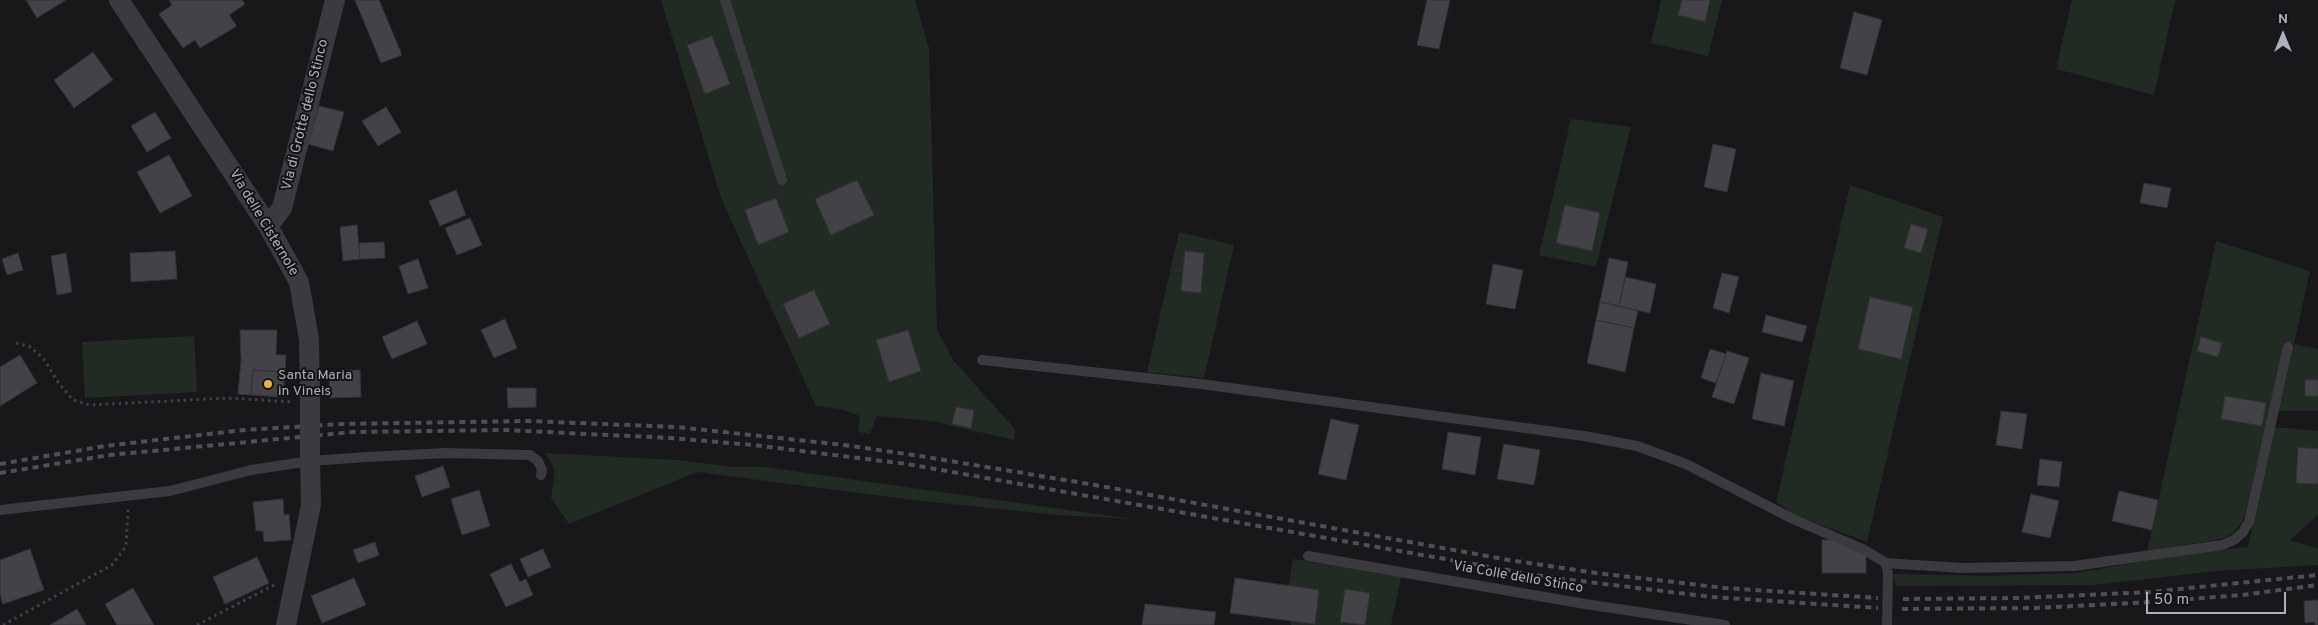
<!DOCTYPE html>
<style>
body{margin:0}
#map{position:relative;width:2318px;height:625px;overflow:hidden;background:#18181a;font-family:Overpass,sans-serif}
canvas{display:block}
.north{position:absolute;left:2258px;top:10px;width:50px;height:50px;-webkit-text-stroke:4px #131316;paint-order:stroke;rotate:0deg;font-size:14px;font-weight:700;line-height:20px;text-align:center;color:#abb0ba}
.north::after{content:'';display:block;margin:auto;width:18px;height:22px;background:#abb0ba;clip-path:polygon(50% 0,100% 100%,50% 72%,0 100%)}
.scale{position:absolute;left:2146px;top:592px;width:140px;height:22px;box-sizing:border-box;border:2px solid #abb0ba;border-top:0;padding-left:6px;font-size:15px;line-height:18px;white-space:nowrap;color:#abb0ba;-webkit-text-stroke:4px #131316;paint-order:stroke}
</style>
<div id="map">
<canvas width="2318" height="625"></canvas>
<div class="north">N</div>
<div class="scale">50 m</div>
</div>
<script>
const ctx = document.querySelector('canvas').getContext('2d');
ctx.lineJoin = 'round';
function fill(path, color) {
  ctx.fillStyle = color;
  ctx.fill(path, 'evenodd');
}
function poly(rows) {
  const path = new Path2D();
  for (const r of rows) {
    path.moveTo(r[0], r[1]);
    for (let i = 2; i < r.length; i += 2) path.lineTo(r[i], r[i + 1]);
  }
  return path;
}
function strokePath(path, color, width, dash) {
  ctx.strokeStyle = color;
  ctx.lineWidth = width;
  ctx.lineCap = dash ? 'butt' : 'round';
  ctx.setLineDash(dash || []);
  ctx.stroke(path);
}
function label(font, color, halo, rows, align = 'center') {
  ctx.font = font + ' Overpass,sans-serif';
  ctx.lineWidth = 4;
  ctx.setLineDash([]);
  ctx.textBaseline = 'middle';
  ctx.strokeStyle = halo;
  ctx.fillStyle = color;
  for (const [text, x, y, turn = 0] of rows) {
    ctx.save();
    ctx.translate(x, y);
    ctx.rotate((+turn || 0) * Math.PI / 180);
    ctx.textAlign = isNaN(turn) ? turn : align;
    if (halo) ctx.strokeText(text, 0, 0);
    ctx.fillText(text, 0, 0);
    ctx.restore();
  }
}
const green = poly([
 [661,0,915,0,929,48,937,330,953,360,1015,429,1014,440,931,421,877,416,870,434,858,432,860,416,840,409,816,406,721,198],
 [712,36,730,84,705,94,687,45],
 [857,180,874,215,831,235,815,199],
 [776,198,789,232,758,245,745,210],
 [814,290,830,324,799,338,783,304],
 [907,330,889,381,876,340],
 [1661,0,1682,0,1679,15,1705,22,1710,0,1722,0,1708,56,1651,43],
 [2072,0,2175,0,2154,95,2056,69],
 [1571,119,1631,127,1596,267,1539,255],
 [1565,206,1600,213,1592,251,1557,243],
 [1850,185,1943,217,1867,542,1797,516,1776,502],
 [1911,225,1928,229,1921,253,1904,247],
 [1179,232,1234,245,1204,378,1147,372],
 [1185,251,1204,253,1201,293,1181,291],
 [2216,241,2310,271,2294,344,2318,349,2318,380,2305,380,2305,396,2318,396,2318,411,2279,411,2294,344,2285,342,2246,512,2241,524,2233,533,2221,539,2147,551],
 [2201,337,2222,343,2217,357,2197,351],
 [2225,397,2266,403,2262,425,2222,419],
 [194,336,197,392,85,398,82,342],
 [2275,427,2318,431,2318,449,2298,448,2296,482,2318,484,2318,515,2290,540,2318,549,2318,565,2216,571,2094,585,1896,586,1893,574,1984,576,2077,573,2179,555,2248,547],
 [543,453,677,460,734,467,764,467,1133,519,1057,515,913,500,697,472,569,524,551,498,555,471,549,458],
 [1293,559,1401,577,1391,625,1291,625,1291,621,1283,620]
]);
const building = poly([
 [26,0,66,0,37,18,26,0],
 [169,0,242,0,245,4,229,15,237,26,200,48,195,40,183,48,159,14,172,5,169,0],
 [355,0,379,0,402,55,381,63,355,0],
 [1427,0,1450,0,1439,49,1417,45,1427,0],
 [1682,0,1710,0,1705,22,1678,15,1682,0],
 [1854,12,1882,20,1867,75,1840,68,1854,12],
 [712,36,730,84,705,94,687,45,712,36],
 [93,52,113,80,74,108,54,80,93,52],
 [319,106,344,112,333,151,308,144,319,106],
 [386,107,401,132,378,146,362,121,386,107],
 [155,112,171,138,147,152,131,126,155,112],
 [1713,144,1736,149,1727,192,1704,187,1713,144],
 [169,155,192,196,160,213,137,172,169,155],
 [857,180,874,215,831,235,815,199,857,180],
 [2144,183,2171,188,2167,208,2140,203,2144,183],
 [456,190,466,215,440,226,429,201,456,190],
 [776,198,789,232,758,245,745,210,776,198],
 [1565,205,1600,213,1592,251,1556,243,1565,205],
 [470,218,482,245,457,255,445,228,470,218],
 [1911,224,1928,229,1921,253,1904,248,1911,224],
 [357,225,360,259,343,261,340,227,357,225],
 [384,242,385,258,360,259,359,243,384,242],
 [175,251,177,279,131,282,130,253,175,251],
 [1185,251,1204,253,1201,293,1181,291,1185,251],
 [18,253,23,270,7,275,2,259,18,253],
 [66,253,72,292,57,295,51,256,66,253],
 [1609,258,1628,262,1619,306,1600,302,1609,258],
 [418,259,428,288,408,294,399,266,418,259],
 [1493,264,1523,270,1515,309,1486,304,1493,264],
 [1722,273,1739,277,1729,313,1713,308,1722,273],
 [1625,277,1656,284,1650,313,1619,306,1625,277],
 [814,290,830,324,799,338,783,304,814,290],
 [1870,297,1913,307,1901,359,1858,349,1870,297],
 [1600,302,1638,311,1634,328,1596,320,1600,302],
 [1766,315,1807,326,1802,342,1762,332,1766,315],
 [505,319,517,348,494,358,481,330,505,319],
 [1596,320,1634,328,1625,372,1587,363,1596,320],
 [417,321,427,344,392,359,382,337,417,321],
 [240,330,277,330,276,355,286,355,285,372,253,370,251,395,238,394,241,360,240,330],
 [908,330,921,371,889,382,876,340,908,330],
 [2201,337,2222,343,2218,357,2197,351,2201,337],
 [1710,349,1726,354,1716,383,1701,378,1710,349],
 [1727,351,1749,358,1734,404,1712,397,1727,351],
 [20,355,37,383,0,406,0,367,20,355],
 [253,370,285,372,283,397,251,395,253,370],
 [360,370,361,397,330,398,329,371,360,370],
 [1761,373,1794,381,1784,426,1752,419,1761,373],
 [2305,380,2318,380,2318,396,2305,396,2305,380],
 [507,388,536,388,536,407,508,408,507,388],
 [2225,396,2266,403,2262,426,2221,419,2225,396],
 [956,407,974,410,971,428,952,424,956,407],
 [2001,411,2027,414,2022,449,1996,445,2001,411],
 [1331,419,1359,425,1346,480,1318,474,1331,419],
 [1448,432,1481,437,1475,475,1442,469,1448,432],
 [1504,444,1540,450,1534,485,1497,479,1504,444],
 [2298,447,2318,449,2318,484,2296,483,2298,447],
 [2040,459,2062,462,2059,487,2037,485,2040,459],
 [443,466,450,487,422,497,415,476,443,466],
 [479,490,490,526,462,535,451,499,479,490],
 [2119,491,2158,500,2152,530,2112,521,2119,491],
 [2031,494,2059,501,2050,538,2022,532,2031,494],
 [283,499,284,515,289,514,291,540,264,542,263,531,256,531,253,502,283,499],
 [1822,540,1835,540,1866,553,1866,573,1822,573,1822,540],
 [375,542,379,555,358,563,353,550,375,542],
 [30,549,44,590,3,604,0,594,0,560,30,549],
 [543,549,551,567,528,577,520,559,543,549],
 [257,557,269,583,225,604,213,577,257,557],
 [511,564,520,582,526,579,533,595,506,607,490,574,511,564],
 [354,578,366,605,322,623,311,596,354,578],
 [1235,578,1319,590,1315,624,1230,613,1235,578],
 [133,588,154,625,117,625,105,604,133,588],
 [1345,589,1370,593,1365,625,1340,622,1345,589],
 [2318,600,2318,625,2315,625,2315,622,2305,623,2304,601,2318,600],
 [1145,604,1216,612,1214,625,1142,625,1145,604],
 [77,609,86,625,50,625,77,609]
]);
const path = poly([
 [16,343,29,346,43,358,58,382,73,400,90,405,229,398,292,402],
 [3,625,112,565,126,546,128,510],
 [197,625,276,584]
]);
const service = poly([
 [725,0,782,180],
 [982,360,1201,384,1584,436,1637,446,1686,464,1795,520,1863,549,1886,563,1888,574],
 [0,510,170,491,251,470,310,461,367,457,446,453,530,455,538,461,542,470,541,475],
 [1308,556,1585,604,1725,625],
 [1886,563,1962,568,2074,566,2222,545,2234,540,2243,532,2249,522,2288,347]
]);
const minor = poly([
 [119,0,268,226,299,282,309,339,310,403],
 [268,226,282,208,335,0],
 [286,625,311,505,310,461]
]);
const rail = poly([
 [0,464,105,446,244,430,341,424,528,421,677,427,844,445,920,456,1095,485,1509,560,1596,573,1725,588,1878,598],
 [0,473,110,455,353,432,504,430,671,438,753,445,907,464,1547,577,1712,597,1878,608],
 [1903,599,2019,598,2150,592,2318,575],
 [1902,609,2036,608,2151,602,2242,595,2318,585]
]);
const serviceBridge = poly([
 [1887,625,1888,574]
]);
const minorBridge = poly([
 [310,461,310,403]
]);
const markers = [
 [268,384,5,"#ecb33f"]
];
const streetNames = [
 ["Via di Grotte dello Stinco",306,115,-76],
 ["Via delle Cisternole",263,223,59],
 ["Via Colle dello Stinco",1518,578,10]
];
const poiNames = [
 ["Santa Maria",278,376],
 ["in Vineis",278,392]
];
fill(green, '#222a24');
fill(building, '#434347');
strokePath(building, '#333236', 1);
strokePath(path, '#404146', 3, [2.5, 4]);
strokePath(service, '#3a3a3f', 10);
strokePath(minor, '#3a3a3f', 20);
strokePath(rail, '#4f5056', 4, [6, 5]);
strokePath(serviceBridge, '#3a3a3f', 10);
strokePath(minorBridge, '#3a3a3f', 20);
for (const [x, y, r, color] of markers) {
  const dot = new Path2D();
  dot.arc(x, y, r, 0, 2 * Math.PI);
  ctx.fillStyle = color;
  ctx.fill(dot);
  strokePath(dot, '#131316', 2);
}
label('14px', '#abb0ba', '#131316', streetNames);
label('14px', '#abb0ba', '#131316', poiNames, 'left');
</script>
